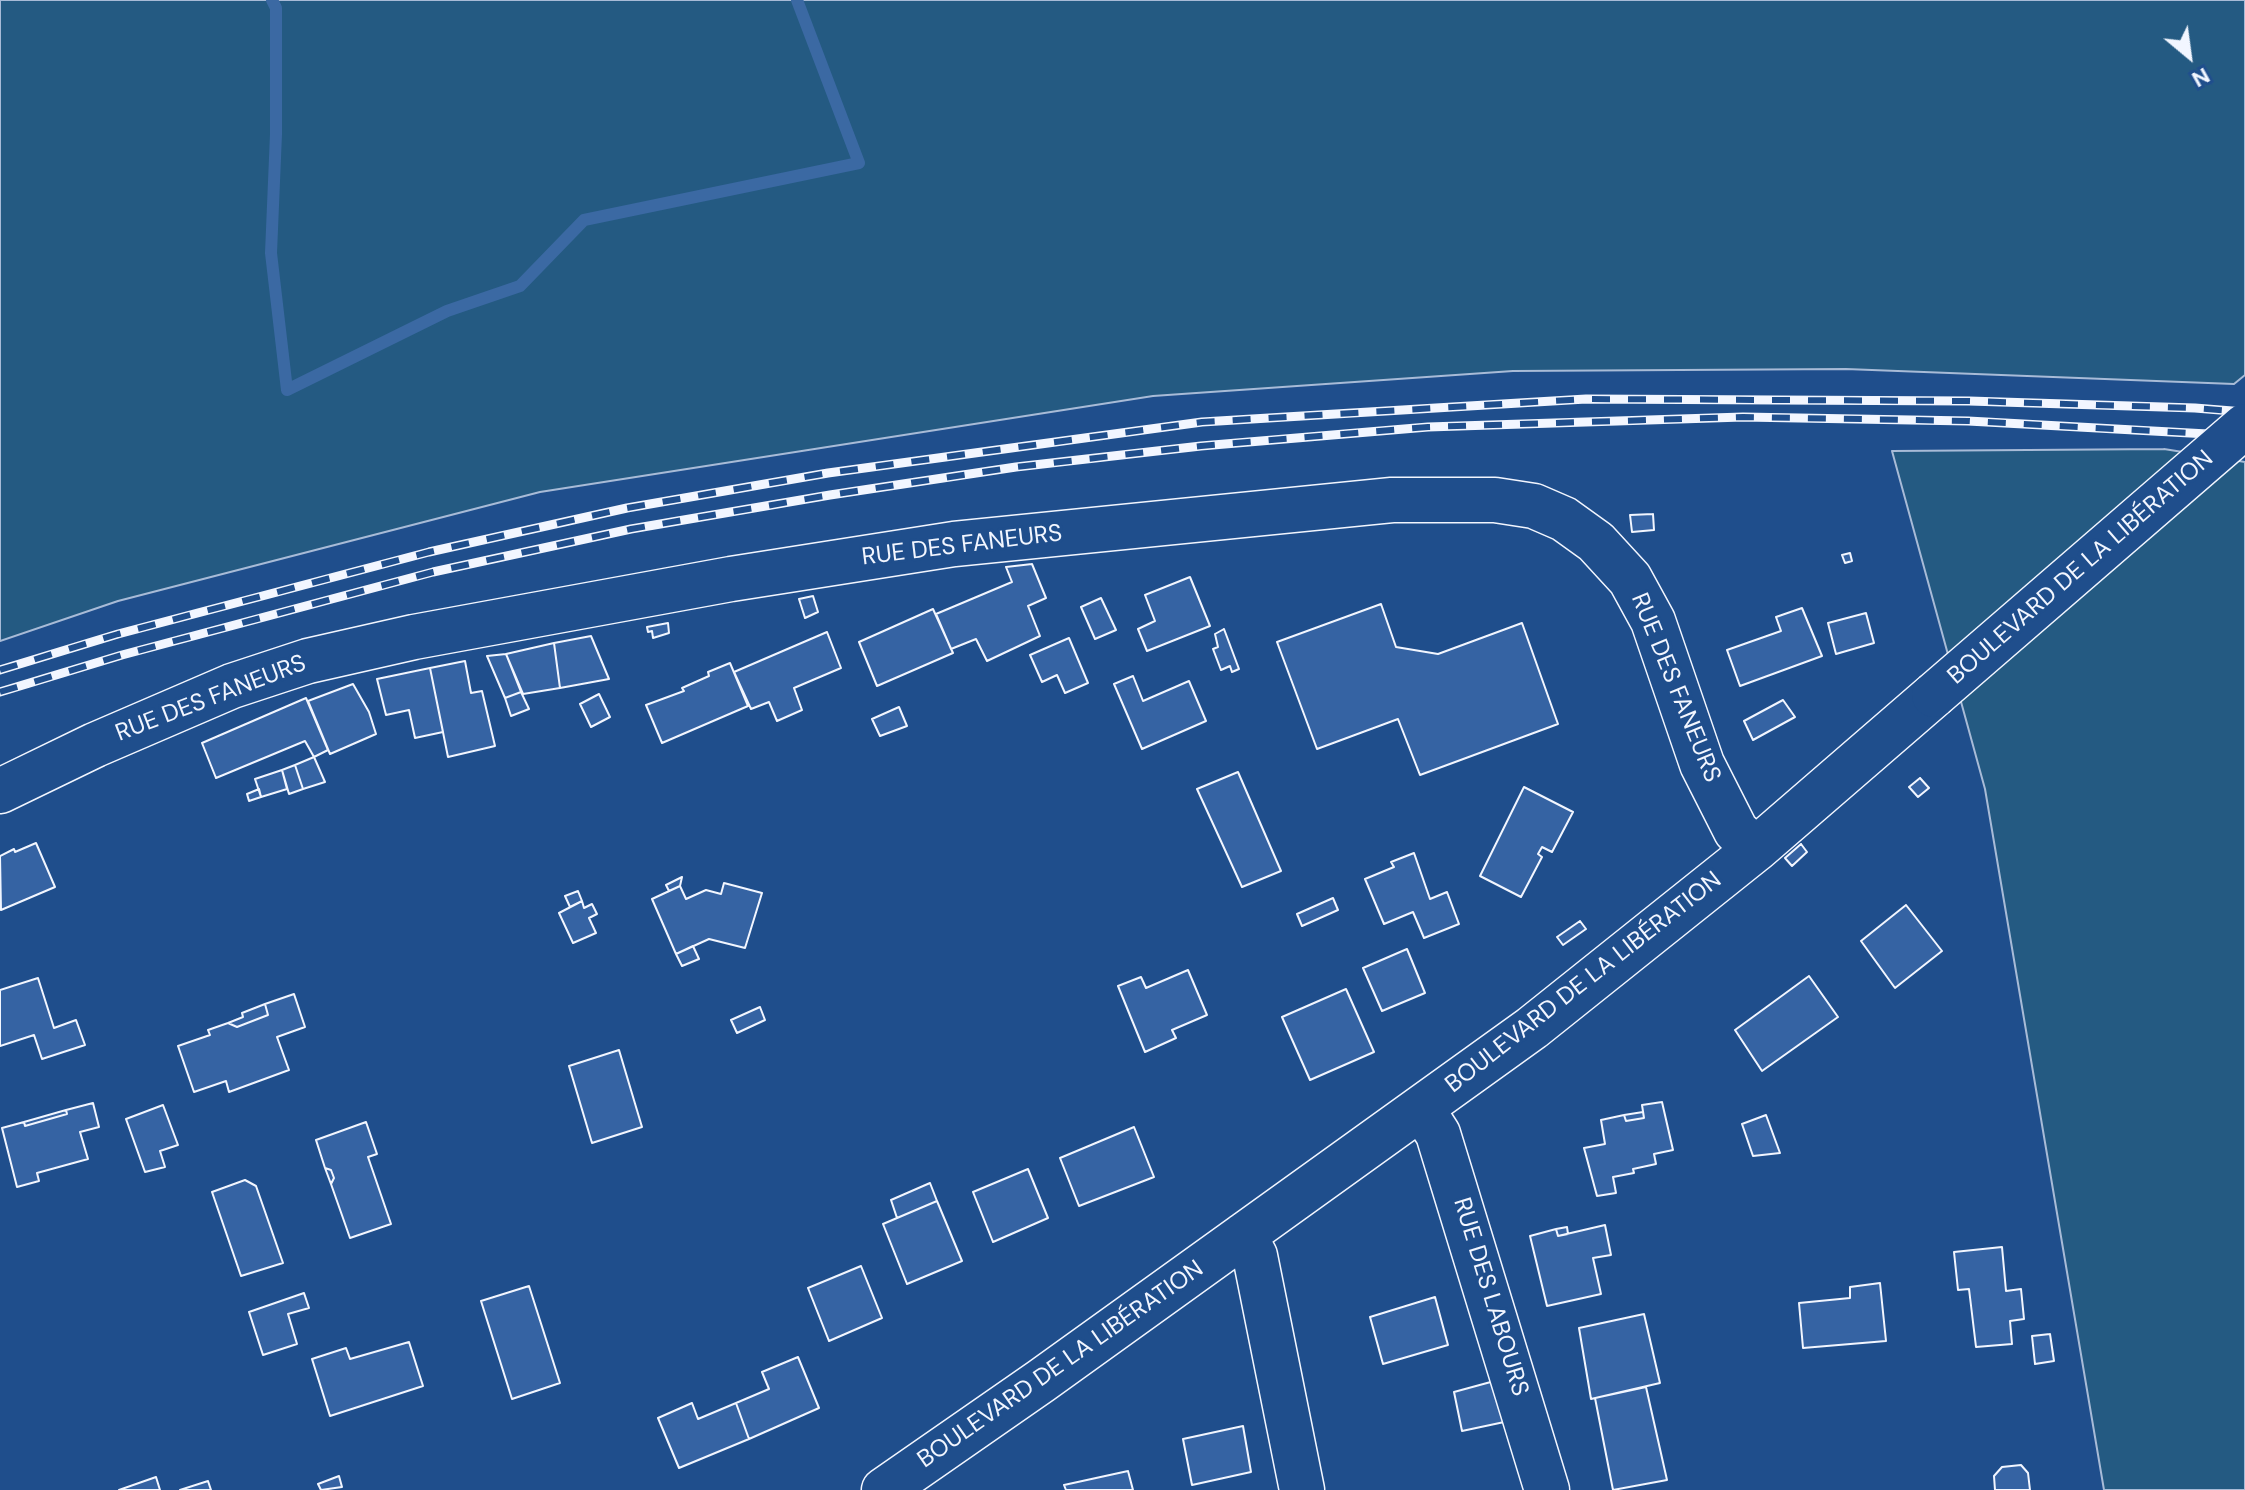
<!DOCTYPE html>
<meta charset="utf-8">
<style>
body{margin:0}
#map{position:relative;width:2245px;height:1490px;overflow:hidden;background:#1f4e8c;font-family:"DM Sans",sans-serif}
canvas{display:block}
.north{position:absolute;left:2149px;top:16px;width:80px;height:80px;-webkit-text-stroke:6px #1f4e8c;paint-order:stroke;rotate:151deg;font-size:22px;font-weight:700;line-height:32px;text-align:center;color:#f2f6ff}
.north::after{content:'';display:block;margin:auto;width:28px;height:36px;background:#f2f6ff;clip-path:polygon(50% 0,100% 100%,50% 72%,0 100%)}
</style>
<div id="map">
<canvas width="2245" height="1490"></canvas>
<div class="north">N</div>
</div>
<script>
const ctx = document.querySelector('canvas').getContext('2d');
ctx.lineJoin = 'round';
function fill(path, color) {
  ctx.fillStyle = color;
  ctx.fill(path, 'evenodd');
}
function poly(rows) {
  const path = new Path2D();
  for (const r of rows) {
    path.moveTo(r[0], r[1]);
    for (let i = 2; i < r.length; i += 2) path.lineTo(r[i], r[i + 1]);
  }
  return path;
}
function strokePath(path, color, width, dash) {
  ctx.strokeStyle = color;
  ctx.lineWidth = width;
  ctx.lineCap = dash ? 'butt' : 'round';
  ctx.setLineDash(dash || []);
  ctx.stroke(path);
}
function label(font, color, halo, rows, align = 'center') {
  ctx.font = font + ' "DM Sans",sans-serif';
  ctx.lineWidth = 6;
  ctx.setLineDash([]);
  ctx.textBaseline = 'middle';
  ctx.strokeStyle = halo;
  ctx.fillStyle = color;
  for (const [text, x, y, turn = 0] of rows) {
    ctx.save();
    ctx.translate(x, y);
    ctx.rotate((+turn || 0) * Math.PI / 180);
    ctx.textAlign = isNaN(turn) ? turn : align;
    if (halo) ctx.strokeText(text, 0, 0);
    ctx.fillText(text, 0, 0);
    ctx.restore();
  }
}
const green = poly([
 [0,0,2245,0,2245,375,2234,384,1846,369,1513,371,1153,396,540,492,118,601,0,641,0,0],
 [2164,449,2245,462,2245,1490,2104,1490,1985,789,1892,451,2164,449]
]);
const stream = poly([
 [272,0,276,8,276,134,271,253,287,390,447,311,520,286,584,220,859,163,797,0]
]);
const building = poly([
 [1653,514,1654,530,1632,532,1630,515,1653,514],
 [1850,553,1852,561,1845,563,1842,555,1850,553],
 [1032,564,1046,598,1028,606,1040,636,987,661,976,639,951,649,936,614,1012,582,1006,567,1032,564],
 [1190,577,1210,626,1147,651,1138,629,1155,621,1145,595,1190,577],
 [813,596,818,612,805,618,799,599,813,596],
 [1101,598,1116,630,1095,639,1081,607,1101,598],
 [1381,604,1396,647,1438,654,1522,623,1558,724,1420,775,1398,719,1317,749,1277,642,1381,604],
 [1802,608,1822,656,1740,686,1727,650,1781,631,1776,617,1802,608],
 [933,609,953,653,877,686,859,642,933,609],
 [1866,613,1874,643,1836,654,1828,623,1866,613],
 [668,623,669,633,653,638,652,631,648,632,647,627,668,623],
 [1224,629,1239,669,1232,672,1230,666,1221,670,1213,649,1218,647,1215,634,1224,629],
 [827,632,841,668,794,688,802,710,777,721,769,702,751,709,734,672,827,632],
 [591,636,609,679,560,688,554,643,591,636],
 [1069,638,1088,683,1065,693,1057,675,1042,682,1030,655,1069,638],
 [554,643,560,688,523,694,506,654,554,643],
 [506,654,521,692,505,698,487,656,506,654],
 [465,661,471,693,482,691,495,746,448,757,430,668,465,661],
 [730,663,748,706,662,743,646,705,684,691,682,688,709,676,708,672,730,663],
 [430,668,443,732,415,738,409,710,386,715,377,679,430,668],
 [1133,676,1143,701,1189,681,1206,721,1142,749,1114,684,1133,676],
 [353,684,369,712,376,734,330,754,308,701,353,684],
 [521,692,529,709,511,716,505,698,521,692],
 [599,694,610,717,591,727,580,704,599,694],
 [306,698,328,750,314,757,305,741,216,778,202,743,306,698],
 [1783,700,1795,717,1753,740,1744,721,1783,700],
 [899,707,907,726,880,736,872,719,899,707],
 [314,757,325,782,303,789,295,765,314,757],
 [295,765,303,789,289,794,282,770,295,765],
 [282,770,287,789,261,797,255,779,282,770],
 [1238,772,1281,871,1242,887,1197,789,1238,772],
 [1920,778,1929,788,1918,797,1909,787,1920,778],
 [1524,787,1573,812,1552,852,1542,847,1538,854,1542,857,1521,897,1480,876,1524,787],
 [259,789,261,797,249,801,247,794,259,789],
 [36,843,55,887,1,910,0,856,14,849,15,852,36,843],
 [1801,844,1807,852,1792,866,1785,858,1801,844],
 [1414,853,1430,899,1447,892,1459,924,1424,938,1413,912,1384,924,1365,879,1394,867,1391,862,1414,853],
 [682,877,680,886,669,891,666,885,682,877],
 [724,883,762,893,745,948,709,939,676,954,652,899,680,886,686,899,706,890,721,894,724,883],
 [578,891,582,901,570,907,565,896,578,891],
 [1333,898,1338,910,1302,926,1297,914,1333,898],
 [582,901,584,908,592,904,597,914,589,918,596,933,573,943,559,913,582,901],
 [1906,905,1942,951,1895,988,1861,941,1906,905],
 [1580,921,1586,929,1563,945,1557,937,1580,921],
 [693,946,699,959,682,966,676,954,693,946],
 [1407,949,1425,993,1382,1011,1363,968,1407,949],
 [1188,970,1207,1015,1172,1030,1176,1038,1145,1052,1118,986,1141,977,1146,988,1188,970],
 [1809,976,1838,1017,1762,1071,1735,1030,1809,976],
 [38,978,54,1028,76,1020,85,1045,42,1059,34,1035,0,1046,0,990,38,978],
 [1346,989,1374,1052,1310,1080,1282,1017,1346,989],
 [294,994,305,1027,277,1037,289,1070,229,1092,226,1081,194,1092,178,1046,210,1035,208,1030,228,1023,237,1027,268,1015,265,1004,294,994],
 [265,1004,268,1015,237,1027,228,1023,243,1017,242,1013,265,1004],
 [760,1007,765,1020,737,1033,731,1020,760,1007],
 [619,1050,642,1127,592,1143,569,1066,619,1050],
 [1662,1102,1673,1150,1654,1154,1656,1164,1633,1169,1634,1173,1613,1177,1616,1193,1597,1196,1584,1148,1605,1144,1601,1120,1624,1115,1626,1121,1644,1118,1642,1105,1662,1102],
 [93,1103,99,1127,80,1132,88,1159,37,1173,39,1181,17,1187,2,1128,24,1122,25,1126,67,1114,66,1110,93,1103],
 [163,1105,178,1145,160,1151,165,1167,145,1172,126,1119,163,1105],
 [66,1110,67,1114,25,1126,24,1122,66,1110],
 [1643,1112,1644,1118,1626,1121,1624,1115,1643,1112],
 [1766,1115,1780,1153,1753,1156,1742,1124,1766,1115],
 [366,1122,377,1154,368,1157,391,1224,350,1238,331,1184,334,1178,331,1170,325,1168,316,1140,366,1122],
 [1134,1127,1154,1177,1079,1206,1060,1158,1134,1127],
 [325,1168,331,1170,334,1178,331,1184,325,1168],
 [1028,1169,1048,1218,993,1242,973,1192,1028,1169],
 [245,1180,256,1186,283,1263,241,1276,212,1192,245,1180],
 [930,1183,937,1201,897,1218,891,1200,930,1183],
 [937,1201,962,1261,907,1284,883,1224,937,1201],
 [1605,1225,1611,1255,1593,1258,1601,1294,1547,1306,1530,1236,1556,1229,1558,1236,1605,1225],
 [1567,1227,1568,1234,1558,1236,1556,1229,1567,1227],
 [2002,1247,2006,1291,2021,1289,2024,1319,2010,1321,2012,1344,1976,1347,1969,1289,1958,1290,1954,1252,2002,1247],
 [861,1266,882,1318,829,1341,808,1288,861,1266],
 [1880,1283,1886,1341,1803,1348,1799,1303,1850,1298,1850,1287,1880,1283],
 [529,1286,560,1383,512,1399,481,1301,529,1286],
 [304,1293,309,1308,288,1314,297,1344,263,1355,249,1312,304,1293],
 [1435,1297,1448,1345,1383,1364,1370,1317,1435,1297],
 [1644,1314,1660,1383,1591,1399,1579,1328,1644,1314],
 [2050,1334,2054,1361,2035,1364,2032,1336,2050,1334],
 [409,1342,423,1386,330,1416,312,1359,346,1348,350,1359,409,1342],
 [798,1357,819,1408,749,1439,736,1403,769,1389,762,1372,798,1357],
 [1498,1380,1509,1421,1462,1431,1454,1392,1498,1380],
 [1646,1387,1667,1480,1613,1490,1595,1398,1646,1387],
 [692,1403,698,1419,736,1403,749,1439,679,1468,658,1418,692,1403],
 [1243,1426,1251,1472,1192,1485,1183,1439,1243,1426],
 [2021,1465,2028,1473,2030,1490,1995,1490,1994,1476,2002,1467,2021,1465],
 [1128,1471,1133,1490,1066,1490,1064,1485,1128,1471],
 [339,1476,342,1487,321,1490,318,1484,339,1476],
 [156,1477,160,1490,119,1490,156,1477],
 [208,1481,211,1490,180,1490,208,1481]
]);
const minor = poly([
 [0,791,95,745,232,686,308,661,414,637,731,579,954,544,1392,500,1495,500,1534,506,1564,519,1596,542,1630,579,1653,621,1702,764,1736,831,1756,849],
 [1422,1109,1438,1134,1547,1490],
 [1244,1235,1255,1256,1302,1490],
 [884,1490,1041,1381,1532,1028,1756,849,1934,695]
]);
const rail = poly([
 [0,670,118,634,429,552,627,508,828,473,1202,422,1586,399,1969,401,2195,408,2245,412],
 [0,692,122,655,433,572,631,529,830,495,1016,467,1201,446,1428,427,1743,417,1968,421,2245,436]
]);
const minorBridge = poly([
 [1934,695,2245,426]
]);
const streetNames = [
 ["RUE DES FANEURS",962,546,-7],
 ["BOULEVARD DE LA LIBÉRATION",2081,568,-41],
 ["RUE DES FANEURS",1675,688,68],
 ["RUE DES FANEURS",211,699,-21],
 ["BOULEVARD DE LA LIBÉRATION",1584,983,-38],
 ["RUE DES LABOURS",1490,1297,73],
 ["BOULEVARD DE LA LIBÉRATION",1061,1365,-35]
];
fill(green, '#245a82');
strokePath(green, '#a8bbd7', 2);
strokePath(stream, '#3b69a3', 12);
fill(building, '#3563a3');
strokePath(building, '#f2f6ff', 2);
strokePath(minor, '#f2f6ff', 47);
strokePath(minor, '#1f4e8c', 44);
strokePath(rail, '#f2f6ff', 9);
strokePath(rail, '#1f4e8c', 6, [18]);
strokePath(minorBridge, '#f2f6ff', 47, []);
strokePath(minorBridge, '#1f4e8c', 44);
label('24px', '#f2f6ff', '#1f4e8c', streetNames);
</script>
